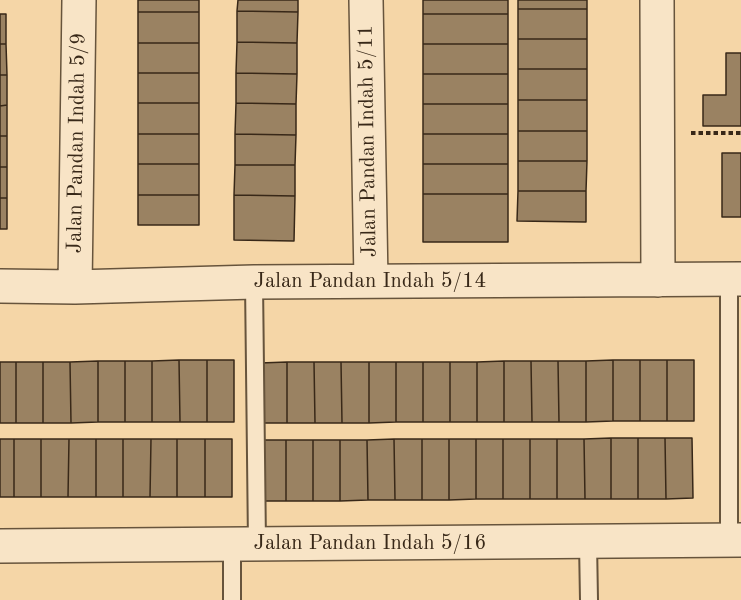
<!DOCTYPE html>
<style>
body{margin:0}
canvas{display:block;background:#f5d6a7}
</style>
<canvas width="741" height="600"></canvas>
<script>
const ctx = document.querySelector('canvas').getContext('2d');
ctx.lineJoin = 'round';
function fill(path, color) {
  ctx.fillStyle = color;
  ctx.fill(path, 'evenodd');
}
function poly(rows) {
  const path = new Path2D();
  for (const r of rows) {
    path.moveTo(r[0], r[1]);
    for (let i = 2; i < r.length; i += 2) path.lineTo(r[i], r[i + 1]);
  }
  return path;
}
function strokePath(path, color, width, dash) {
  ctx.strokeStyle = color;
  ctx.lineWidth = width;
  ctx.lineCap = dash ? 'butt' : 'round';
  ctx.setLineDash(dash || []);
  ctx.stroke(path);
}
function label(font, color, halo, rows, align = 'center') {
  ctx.font = font + ' "Old Standard TT",serif';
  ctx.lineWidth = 5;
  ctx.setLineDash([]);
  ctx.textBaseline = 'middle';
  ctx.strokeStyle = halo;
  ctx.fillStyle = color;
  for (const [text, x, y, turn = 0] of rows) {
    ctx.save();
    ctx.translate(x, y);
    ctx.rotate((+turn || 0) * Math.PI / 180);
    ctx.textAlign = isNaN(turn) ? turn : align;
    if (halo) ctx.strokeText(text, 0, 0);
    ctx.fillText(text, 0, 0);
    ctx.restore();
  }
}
const building = poly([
 [138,0,199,0,199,12,138,12,138,0],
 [238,0,298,0,298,12,237,11,238,0],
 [423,0,508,0,508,14,423,14,423,0],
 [518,0,587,0,587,9,518,9,518,0],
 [518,9,587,9,587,39,518,39,518,9],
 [237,11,298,12,297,43,237,42,237,11],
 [138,12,199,12,199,43,138,43,138,12],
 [0,14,6,14,6,44,0,44,0,14],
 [423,14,508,14,508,44,423,44,423,14],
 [518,39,587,39,587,69,518,69,518,39],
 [237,42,297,43,297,74,236,73,237,42],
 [138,43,199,43,199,73,138,73,138,43],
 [0,44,6,44,7,75,0,75,0,44],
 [423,44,508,44,508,74,423,74,423,44],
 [726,53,741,53,741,126,703,126,703,95,726,95,726,53],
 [518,69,587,69,587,100,518,100,518,69],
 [138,73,199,73,199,103,138,103,138,73],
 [236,73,297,74,296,104,236,103,236,73],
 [423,74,508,74,508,104,423,104,423,74],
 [0,75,7,75,7,105,0,106,0,75],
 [518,100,587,100,587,131,518,131,518,100],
 [138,103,199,103,199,134,138,134,138,103],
 [236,103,296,104,296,135,235,134,236,103],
 [423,104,508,104,508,134,423,134,423,104],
 [7,105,7,136,0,136,0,106,7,105],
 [518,131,587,131,587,161,518,161,518,131],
 [138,134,199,134,199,164,138,164,138,134],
 [235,134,296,135,295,165,235,165,235,134],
 [423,134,508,134,508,164,423,164,423,134],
 [0,136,7,136,7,167,0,167,0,136],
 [722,153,741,153,741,217,722,217,722,153],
 [518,161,587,161,586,191,518,191,518,161],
 [138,164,199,164,199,195,138,195,138,164],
 [423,164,508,164,508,194,423,194,423,164],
 [235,165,295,165,295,196,234,195,235,165],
 [0,167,7,167,7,198,0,198,0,167],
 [518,191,586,191,586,222,517,221,518,191],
 [423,194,508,194,508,242,423,242,423,194],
 [138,195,199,195,199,225,138,225,138,195],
 [234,195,295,196,294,241,234,240,234,195],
 [0,198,7,198,7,229,0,229,0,198],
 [179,360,207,360,207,422,180,422,179,360],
 [179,360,180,422,152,422,152,361,179,360],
 [207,360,234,360,234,422,207,422,207,360],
 [613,360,640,360,640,421,613,421,613,360],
 [613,360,613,421,586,422,586,361,613,360],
 [640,360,667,360,667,421,640,421,640,360],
 [667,360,694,360,694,421,667,421,667,360],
 [98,361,125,361,125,422,98,422,98,361],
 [98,361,98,422,71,423,70,362,98,361],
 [125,361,152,361,152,422,125,422,125,361],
 [504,361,531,361,532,422,504,422,504,361],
 [504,361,504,422,477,422,477,362,504,361],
 [531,361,558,361,559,422,532,422,531,361],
 [558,361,586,361,586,422,559,422,558,361],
 [0,362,16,362,16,423,0,423,0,362],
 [16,362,43,362,43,423,16,423,16,362],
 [43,362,70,362,71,423,43,423,43,362],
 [287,362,314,362,315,423,287,423,287,362],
 [287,362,287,423,261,423,260,363,287,362],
 [314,362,341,362,342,423,315,423,314,362],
 [341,362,369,362,369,423,342,423,341,362],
 [369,362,396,362,396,422,369,423,369,362],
 [396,362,423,362,423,422,396,422,396,362],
 [423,362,450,362,450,422,423,422,423,362],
 [450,362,477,362,477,422,450,422,450,362],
 [611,438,638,438,638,499,611,499,611,438],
 [611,438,611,499,585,499,584,439,611,438],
 [638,438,665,438,666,499,638,499,638,438],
 [665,438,692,438,693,498,666,499,665,438],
 [0,439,14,439,14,497,0,497,0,439],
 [14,439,41,439,41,497,14,497,14,439],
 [41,439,69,439,68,497,41,497,41,439],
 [69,439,96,439,96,497,68,497,69,439],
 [96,439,123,439,123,497,96,497,96,439],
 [123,439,151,439,150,497,123,497,123,439],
 [151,439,177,439,177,497,150,497,151,439],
 [177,439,205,439,205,497,177,497,177,439],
 [205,439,232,439,232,497,205,497,205,439],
 [394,439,422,439,422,500,395,500,394,439],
 [394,439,395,500,368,500,367,440,394,439],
 [422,439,449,439,449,500,422,500,422,439],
 [449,439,476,439,476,499,449,500,449,439],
 [476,439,503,439,503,499,476,499,476,439],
 [503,439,530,439,530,499,503,499,503,439],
 [530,439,557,439,557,499,530,499,530,439],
 [557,439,584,439,585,499,557,499,557,439],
 [259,440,286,440,286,501,259,501,259,440],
 [286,440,313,440,313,501,286,501,286,440],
 [313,440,340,440,340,501,313,501,313,440],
 [340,440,367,440,368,500,340,501,340,440]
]);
const path = poly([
 [691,133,741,133]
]);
const lane = poly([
 [729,280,729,541],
 [254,282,257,544],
 [588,542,589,600],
 [232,544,232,600]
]);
const street = poly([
 [366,0,371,281],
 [657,0,658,280],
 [0,286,75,287,254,282,741,279],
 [75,287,79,0],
 [0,546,741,540]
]);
const streetNames = [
 ["Jalan Pandan Indah 5/11",368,141,-91],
 ["Jalan Pandan Indah 5/9",77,143,-89],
 ["Jalan Pandan Indah 5/14",370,281],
 ["Jalan Pandan Indah 5/16",370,543]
];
fill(building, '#9a8262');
strokePath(building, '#382818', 1.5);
strokePath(lane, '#67543c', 20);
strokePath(street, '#67543c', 36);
strokePath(path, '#382818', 4, [4.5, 3]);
strokePath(lane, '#f8e4c6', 16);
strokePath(street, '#f8e4c6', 33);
label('21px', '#382818', '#f8e4c6', streetNames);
</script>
